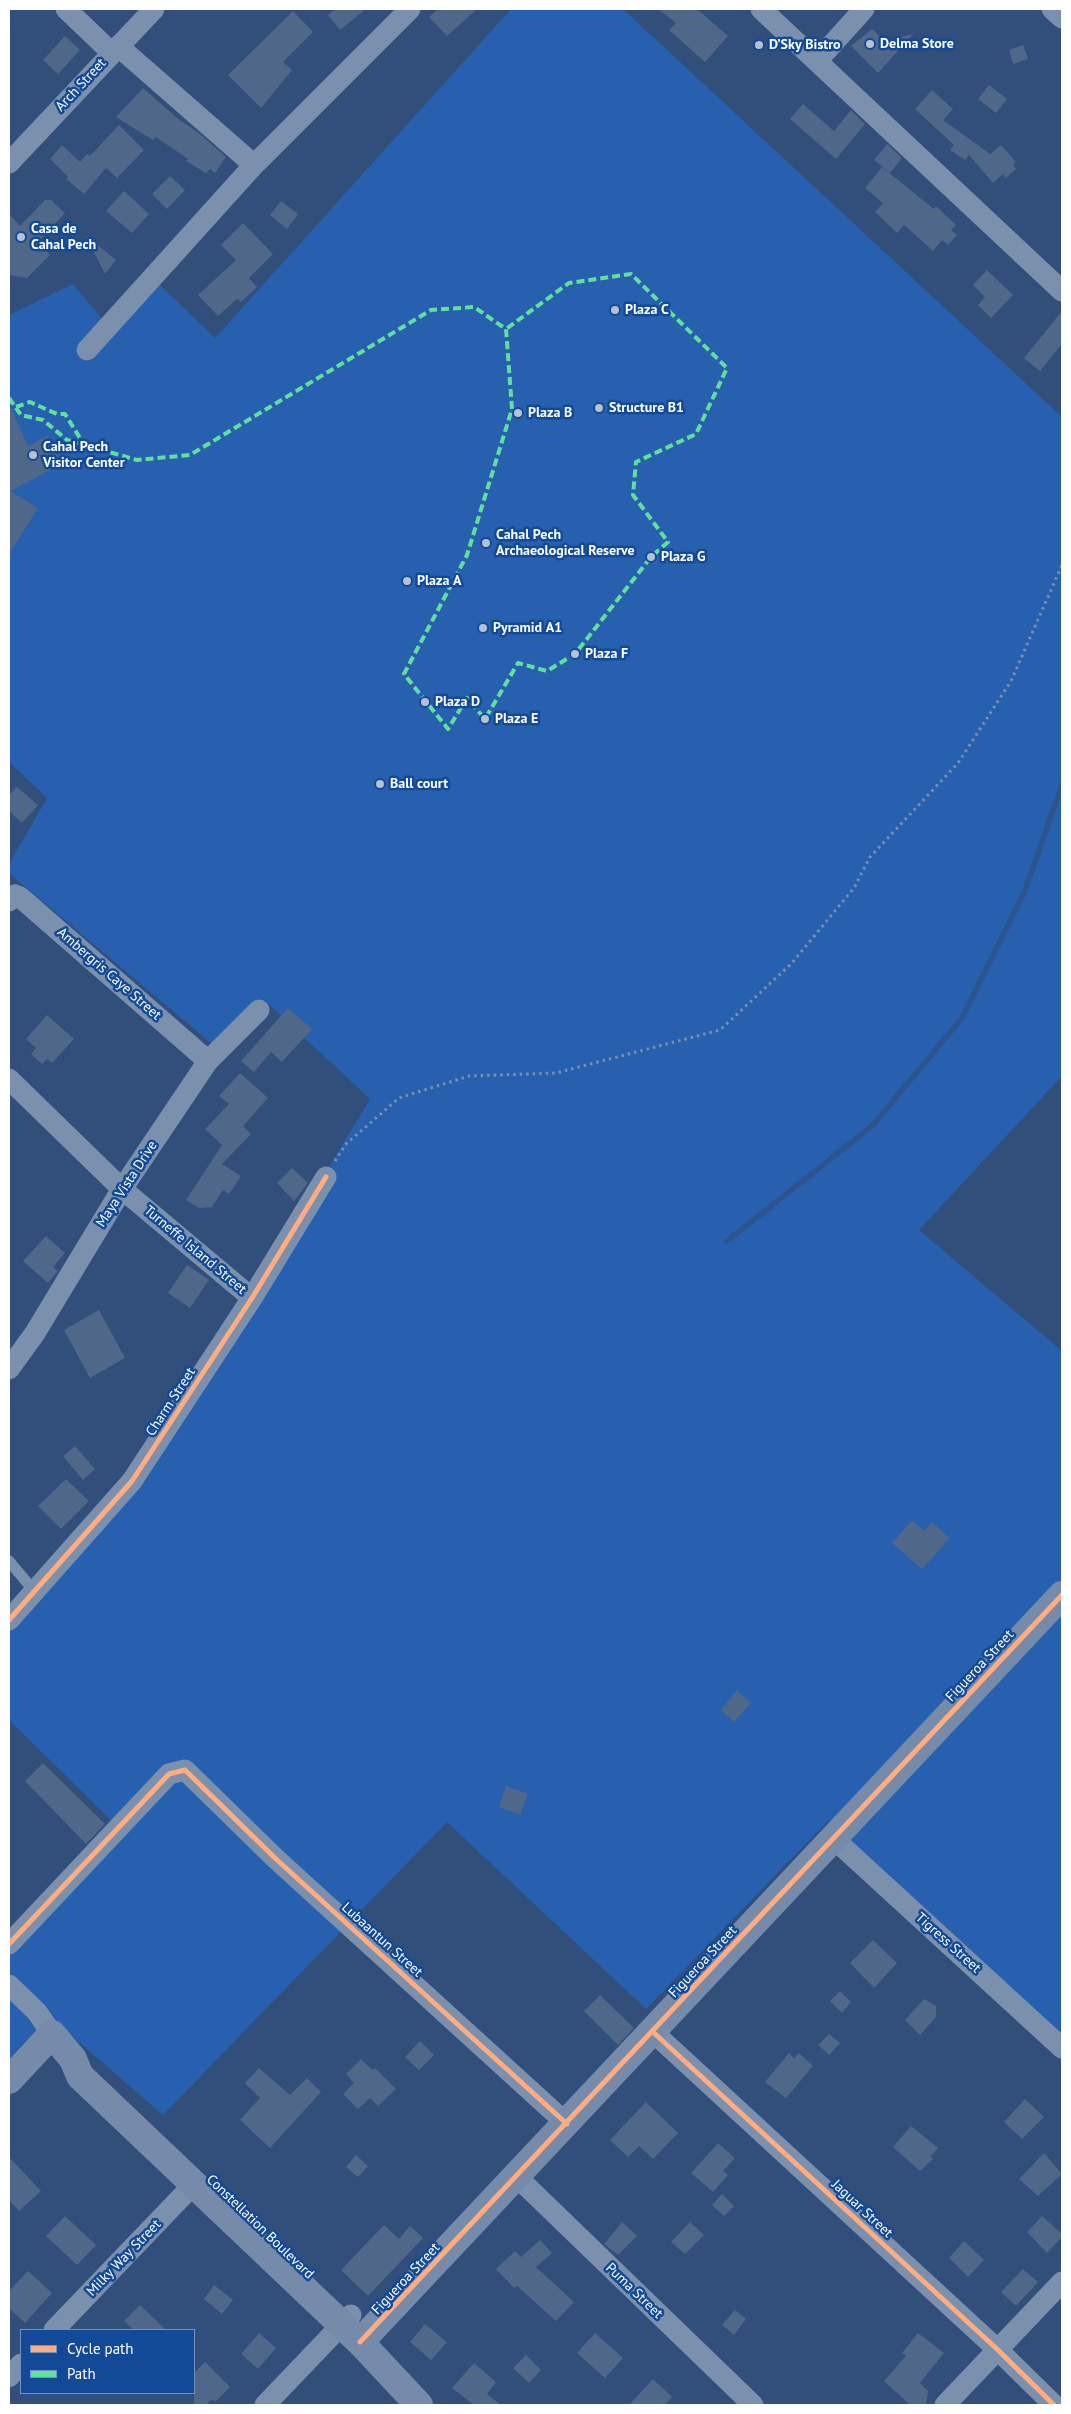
<!DOCTYPE html>
<meta charset="utf-8">
<style>
body{margin:0}
#map{position:relative;width:1071px;height:2414px;overflow:hidden;background:#314f7a;font-family:"PT Sans",sans-serif}
canvas{display:block}
.frame{position:absolute;inset:0;border:10px solid #fff;pointer-events:none}
.legend{position:absolute;left:20px;top:2329px;width:175px;height:65px;box-sizing:border-box;background:#134a98;border:1px solid #7192c1;margin:0;padding:6px 9px;list-style:none;font-size:15px;color:#fff}
.legend li{display:flex;align-items:center;gap:10px;height:25px}
.legend b{width:25px;border:1px solid #7192c1}
</style>
<div id="map">
<canvas width="1071" height="2414"></canvas>
<div class="frame"></div>
<ul class="legend">
<li><b style="height:6px;background:#ffac80"></b>Cycle path</li>
<li><b style="height:6px;background:#60e19b"></b>Path</li>
</ul>
</div>
<script>
const ctx = document.querySelector('canvas').getContext('2d');
ctx.lineJoin = 'round';
function fill(path, color) {
  ctx.fillStyle = color;
  ctx.fill(path, 'evenodd');
}
function poly(rows) {
  const path = new Path2D();
  for (const r of rows) {
    path.moveTo(r[0], r[1]);
    for (let i = 2; i < r.length; i += 2) path.lineTo(r[i], r[i + 1]);
  }
  return path;
}
function strokePath(path, color, width, dash) {
  ctx.strokeStyle = color;
  ctx.lineWidth = width;
  ctx.lineCap = dash ? 'butt' : 'round';
  ctx.setLineDash(dash || []);
  ctx.stroke(path);
}
function label(font, color, halo, rows, align = 'center') {
  ctx.font = font + ' "PT Sans",sans-serif';
  ctx.lineWidth = 5;
  ctx.setLineDash([]);
  ctx.textBaseline = 'middle';
  ctx.strokeStyle = halo;
  ctx.fillStyle = color;
  for (const [text, x, y, turn = 0] of rows) {
    ctx.save();
    ctx.translate(x, y);
    ctx.rotate((+turn || 0) * Math.PI / 180);
    ctx.textAlign = isNaN(turn) ? turn : align;
    if (halo) ctx.strokeText(text, 0, 0);
    ctx.fillText(text, 0, 0);
    ctx.restore();
  }
}
const green = poly([
 [511,9,623,9,1062,417,1062,1076,919,1230,1062,1351,1062,2039,829,1820,646,2009,447,1822,163,2115,50,2017,9,2058,9,1929,113,1822,9,1720,9,1633,131,1497,370,1099,264,1000,212,1044,9,873,9,864,47,798,9,762,9,315,73,284,112,331,158,283,215,338]
]);
const stream = poly([
 [727,1241,872,1126,962,1018,1024,893,1062,785]
]);
const building = poly([
 [336,9,366,9,340,30,328,15],
 [438,9,477,9,447,36,429,17],
 [658,9,697,9,728,36,705,62,669,30,676,23],
 [293,11,313,32,283,62,292,70,261,108,228,75],
 [872,29,885,41,913,34,878,73,851,46],
 [65,36,80,50,58,74,43,60],
 [1023,45,1028,59,1013,64,1009,50],
 [989,85,1007,99,996,113,978,99],
 [143,88,177,118,200,134,226,157,215,173,210,169,206,173,186,161,188,159,156,137,153,140,116,117],
 [932,90,953,109,943,120,990,154,1001,145,1016,162,1013,165,1016,169,1006,178,1003,174,993,183,969,155,965,160,950,150,954,145,915,109],
 [803,104,834,131,851,110,865,124,836,159,790,119],
 [119,125,144,150,117,178,106,168,84,194,66,179,68,177,50,159,62,145,80,162,87,154,90,156],
 [887,144,902,158,890,173,874,160],
 [882,167,934,209,936,206,956,225,951,230,957,235,948,245,942,240,933,251,904,225,897,233,875,212,883,203,865,188],
 [170,176,185,190,167,209,152,194],
 [124,191,149,214,132,233,106,211],
 [45,200,51,200,65,213,38,242,50,255,27,278,9,275,9,214,20,226],
 [281,201,298,214,287,229,270,215],
 [243,223,273,254,249,278,257,287,241,302,237,299,218,316,198,295,236,260,221,245],
 [85,235,116,260,105,274],
 [987,270,1013,295,991,318,978,305,985,297,973,285],
 [1062,311,1062,344,1040,371,1024,358],
 [9,404,28,446,47,436,62,464,10,491,38,508,9,554],
 [17,787,38,805,22,823,9,811,9,795],
 [288,1008,312,1029,282,1062,271,1052,254,1072,241,1061],
 [47,1015,74,1039,52,1063,47,1059,42,1064,31,1054,36,1048,26,1039],
 [240,1073,268,1098,243,1126,251,1134,222,1164,241,1176,229,1194,223,1190,212,1207,199,1208,186,1200,222,1145,205,1129,229,1104,219,1096],
 [292,1168,308,1183,294,1201,277,1183],
 [46,1236,65,1253,53,1267,58,1271,48,1283,23,1261],
 [187,1265,209,1280,190,1308,168,1293],
 [99,1310,125,1358,90,1378,64,1330],
 [75,1446,95,1469,83,1480,63,1456],
 [66,1479,89,1501,61,1529,38,1506],
 [912,1520,924,1531,932,1522,950,1538,922,1569,892,1543],
 [737,1690,751,1703,734,1722,721,1710],
 [43,1763,105,1824,86,1844,25,1781],
 [506,1786,528,1794,520,1815,499,1807],
 [873,1940,897,1963,874,1988,850,1963],
 [840,1991,851,2002,842,2013,830,2001],
 [600,1995,634,2028,618,2045,584,2011],
 [924,1999,936,2006,936,2017,920,2035,905,2020],
 [829,2034,840,2043,829,2055,818,2045],
 [420,2041,434,2055,419,2070,405,2057],
 [789,2053,794,2058,799,2053,813,2066,786,2098,765,2082],
 [361,2059,372,2070,375,2068,396,2089,378,2106,370,2098,358,2109,343,2094,354,2083,346,2074],
 [259,2068,290,2095,307,2078,321,2092,270,2148,240,2120,260,2098,245,2083],
 [1025,2099,1044,2117,1022,2139,1004,2122],
 [646,2102,678,2133,653,2159,639,2146,628,2157,610,2140],
 [911,2126,938,2148,931,2156,933,2159,920,2171,893,2147],
 [718,2143,735,2158,723,2171,728,2175,713,2192,691,2173],
 [1044,2153,1062,2174,1038,2196,1019,2179],
 [356,2155,368,2166,358,2177,346,2167],
 [9,2157,41,2191,19,2211,9,2200],
 [722,2194,734,2206,724,2216,712,2205],
 [65,2216,96,2245,77,2265,46,2236],
 [1042,2216,1062,2234,1062,2237,1047,2253,1027,2232],
 [622,2222,637,2236,618,2255,604,2244],
 [690,2222,704,2235,685,2254,671,2242],
 [384,2225,399,2239,410,2226,423,2238,368,2296,341,2270],
 [540,2240,552,2253,536,2267,574,2302,556,2321,517,2286,514,2288,496,2269,515,2251,521,2257],
 [964,2241,984,2260,968,2277,949,2258],
 [1023,2269,1038,2282,1016,2306,1001,2292],
 [28,2271,52,2293,25,2323,9,2308,9,2291],
 [214,2285,233,2300,222,2314,204,2299],
 [140,2305,166,2330,134,2330,124,2321],
 [735,2310,746,2319,734,2335,722,2325],
 [425,2324,447,2342,431,2360,410,2342],
 [259,2333,276,2348,258,2369,241,2354],
 [595,2333,623,2358,605,2378,577,2353],
 [918,2333,944,2353,920,2383,928,2391,926,2405,910,2405,884,2381,906,2356,902,2353],
 [526,2355,541,2370,529,2383,513,2368],
 [205,2362,230,2387,216,2401,211,2400,206,2405,194,2405,194,2373],
 [474,2363,496,2382,487,2394,501,2405,474,2405,452,2388],
 [653,2379,672,2397,665,2405,629,2405]
]);
const path = poly([
 [335,1161,346,1144,399,1098,469,1076,556,1073,720,1030,791,964,854,888,870,857,958,763,1011,681,1062,565]
]);
const lane = poly([
 [9,1561,35,1592]
]);
const street = poly([
 [66,9,112,53],
 [761,9,1062,291],
 [1052,9,1062,18],
 [118,46,254,165],
 [818,60,864,9],
 [9,163,154,9],
 [87,350,254,165,410,9],
 [9,901,15,895,20,897,208,1061],
 [9,1079,122,1189,252,1298],
 [9,1369,35,1333,122,1189,208,1061,259,1010],
 [9,1620,132,1481,252,1298,326,1177],
 [833,1838,1062,2048],
 [9,1944,169,1774,185,1770,276,1859,567,2124],
 [9,1985,37,2012,52,2034],
 [653,2032,998,2350,1054,2405],
 [516,2176,753,2405],
 [54,2330,193,2185],
 [9,2377,21,2364],
 [265,2405,351,2315],
 [945,2405,1062,2282]
]);
const secondary = poly([
 [9,2080,52,2034,73,2059,80,2076,360,2342,419,2405],
 [360,2342,1062,1595]
]);
const quiet = poly([
 [9,398,21,415,43,420,67,440,137,460,190,455,431,310,474,307,506,329,512,409,467,555,404,674,448,729,467,698,485,719,518,663,547,671,575,654,651,557,668,542,633,495,636,462,696,434,727,368,631,274,569,283,506,329],
 [16,407,30,402,57,414,65,414,85,446]
]);
const cycleway = poly([
 [9,1620,132,1481,252,1298,326,1177],
 [9,1944,169,1774,185,1770,276,1859,567,2124],
 [653,2032,998,2350,1054,2405],
 [360,2342,1062,1595]
]);
const markers = [
 [870,44,5,"#b7c1d0"],
 [759,45,5,"#b7c1d0"],
 [21,237,5,"#b7c1d0"],
 [615,310,5,"#b7c1d0"],
 [599,408,5,"#b7c1d0"],
 [518,413,5,"#b7c1d0"],
 [33,455,5,"#b7c1d0"],
 [486,543,5,"#b7c1d0"],
 [651,557,5,"#b7c1d0"],
 [407,581,5,"#b7c1d0"],
 [483,628,5,"#b7c1d0"],
 [575,654,5,"#b7c1d0"],
 [425,702,5,"#b7c1d0"],
 [485,719,5,"#b7c1d0"],
 [380,784,5,"#b7c1d0"]
];
const poiNames = [
 ["Delma Store",880,44],
 ["D’Sky Bistro",769,45],
 ["Casa de",31,229],
 ["Cahal Pech",31,245],
 ["Plaza C",625,310],
 ["Structure B1",609,408],
 ["Plaza B",528,413],
 ["Cahal Pech",43,447],
 ["Visitor Center",43,463],
 ["Cahal Pech",496,535],
 ["Archaeological Reserve",496,551],
 ["Plaza G",661,557],
 ["Plaza A",417,581],
 ["Pyramid A1",493,628],
 ["Plaza F",585,654],
 ["Plaza D",435,702],
 ["Plaza E",495,719],
 ["Ball court",390,784]
];
const streetNames = [
 ["Arch Street",81,85,-47],
 ["Ambergris Caye Street",109,974,41],
 ["Maya Vista Drive",127,1184,-57],
 ["Turneffe Island Street",195,1250,40],
 ["Charm Street",171,1402,-57],
 ["Figueroa Street",980,1666,-47],
 ["Lubaantun Street",382,1940,42],
 ["Tigress Street",948,1943,42],
 ["Figueroa Street",703,1962,-47],
 ["Jaguar Street",862,2209,43],
 ["Constellation Boulevard",260,2227,44],
 ["Milky Way Street",124,2258,-46],
 ["Figueroa Street",406,2279,-47],
 ["Puma Street",634,2291,44]
];
fill(green, '#2760ae');
strokePath(stream, '#2d548d', 5.5);
fill(building, '#4f6789');
strokePath(path, '#7b90ad', 3, [2.5, 4]);
strokePath(lane, '#7b90ad', 11);
strokePath(street, '#7b90ad', 21);
strokePath(secondary, '#768ba9', 28);
strokePath(quiet, '#60e19b', 4, [8, 4]);
strokePath(cycleway, '#ffac80', 5);
for (const [x, y, r, color] of markers) {
  const dot = new Path2D();
  dot.arc(x, y, r, 0, 2 * Math.PI);
  ctx.fillStyle = color;
  ctx.fill(dot);
  strokePath(dot, '#134a98', 2);
}
label('bold 14px', '#fff', '#134a98', poiNames, 'left');
label('14px', '#fff', '#134a98', streetNames);
</script>
